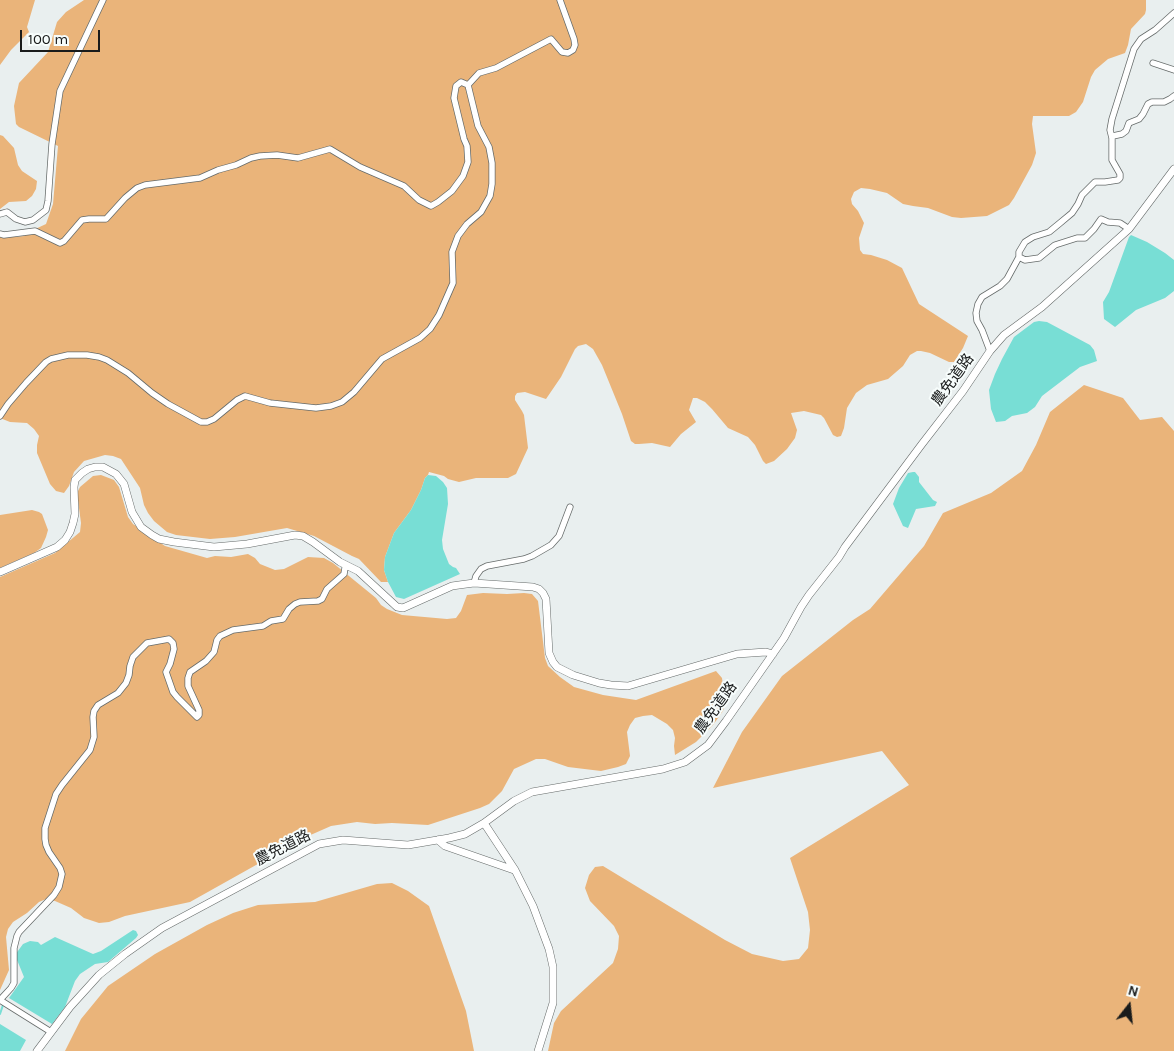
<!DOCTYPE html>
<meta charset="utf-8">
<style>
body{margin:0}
#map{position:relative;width:1174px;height:1051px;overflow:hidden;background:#e9efef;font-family:Karla,sans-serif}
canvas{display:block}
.north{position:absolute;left:1104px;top:981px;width:50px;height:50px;-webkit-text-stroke:4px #f7fdfc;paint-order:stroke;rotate:16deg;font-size:14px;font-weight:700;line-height:20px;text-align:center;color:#191b1b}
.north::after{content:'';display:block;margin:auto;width:18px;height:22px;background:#191b1b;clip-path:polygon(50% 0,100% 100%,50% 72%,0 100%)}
.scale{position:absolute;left:20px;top:30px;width:80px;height:22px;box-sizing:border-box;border:2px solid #191b1b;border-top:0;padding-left:6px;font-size:15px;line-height:18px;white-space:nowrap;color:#191b1b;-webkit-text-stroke:4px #f7fdfc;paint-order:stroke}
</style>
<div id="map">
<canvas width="1174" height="1051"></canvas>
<div class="north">N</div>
<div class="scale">100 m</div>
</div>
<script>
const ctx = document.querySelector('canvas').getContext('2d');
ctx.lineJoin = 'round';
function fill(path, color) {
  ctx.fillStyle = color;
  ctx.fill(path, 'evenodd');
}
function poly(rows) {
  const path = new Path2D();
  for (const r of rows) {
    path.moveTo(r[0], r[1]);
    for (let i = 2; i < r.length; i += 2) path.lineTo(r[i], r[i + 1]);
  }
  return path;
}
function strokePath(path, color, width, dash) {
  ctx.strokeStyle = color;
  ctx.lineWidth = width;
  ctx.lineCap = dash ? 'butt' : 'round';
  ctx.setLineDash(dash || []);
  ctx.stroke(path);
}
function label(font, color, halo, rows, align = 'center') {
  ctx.font = font + ' Karla,"Noto Sans JP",sans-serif';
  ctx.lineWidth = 4;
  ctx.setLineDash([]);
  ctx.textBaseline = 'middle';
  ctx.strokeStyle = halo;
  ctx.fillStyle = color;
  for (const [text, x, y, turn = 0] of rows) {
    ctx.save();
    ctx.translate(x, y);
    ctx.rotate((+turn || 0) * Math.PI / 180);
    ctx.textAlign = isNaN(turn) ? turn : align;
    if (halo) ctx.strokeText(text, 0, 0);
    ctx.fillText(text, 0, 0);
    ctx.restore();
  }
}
const forest = poly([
 [0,0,35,0,27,27,29,32,11,50,0,65],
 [84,0,1146,0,1146,10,1145,14,1131,29,1128,45,1125,53,1108,59,1095,70,1091,77,1083,102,1076,112,1069,116,1033,116,1032,124,1036,153,1032,165,1014,198,1009,205,987,216,961,218,952,217,928,208,913,206,903,204,887,193,870,189,861,188,854,192,851,199,852,204,858,211,864,223,859,238,860,250,863,254,871,255,887,260,902,268,919,304,968,336,963,348,954,362,949,362,930,353,921,351,917,351,910,355,903,366,888,379,867,385,856,393,847,408,844,428,841,436,837,437,833,435,824,418,821,415,804,411,791,413,797,430,795,438,787,449,774,461,766,464,763,461,755,445,748,437,728,428,712,409,705,402,697,398,693,398,689,410,696,422,681,434,670,447,652,443,639,444,635,444,631,441,622,414,602,365,593,349,586,344,578,346,575,349,561,377,546,399,525,392,517,393,515,396,515,400,522,411,524,415,528,448,516,474,508,478,476,478,459,482,448,479,444,476,429,472,428,475,425,478,421,490,411,510,394,533,385,557,384,570,388,582,381,582,359,559,352,556,314,536,287,528,235,537,210,539,176,535,167,532,154,521,148,513,144,505,140,488,121,459,113,456,105,455,84,461,74,472,69,486,64,493,56,491,50,484,37,453,37,445,39,436,34,429,27,423,10,422,0,418,0,236,16,237,24,236,31,231,46,224,53,204,58,146,19,127,16,124,14,106,19,83,48,52,57,22,66,12],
 [0,135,3,136,14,148,18,165,22,171,37,181,36,189,32,196,26,201,9,202,0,209],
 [1084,385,1123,398,1140,420,1162,417,1174,431,1174,1051,548,1051,554,1023,561,1011,613,963,618,949,619,936,614,926,590,901,585,888,589,875,595,867,603,866,725,940,752,954,783,961,799,959,808,948,810,930,808,912,790,858,909,785,882,751,713,788,742,732,782,676,853,620,870,609,924,546,943,513,991,493,1022,471,1036,445,1050,412],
 [101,475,114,480,119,487,128,517,133,524,165,546,207,558,215,556,231,557,248,554,255,558,260,564,275,570,284,569,308,557,324,558,333,563,376,598,381,605,387,609,402,615,447,619,456,618,461,611,467,595,483,593,507,594,524,593,532,594,538,601,545,658,548,666,560,677,574,687,603,695,636,700,716,671,722,678,725,702,723,711,713,725,696,742,675,755,674,746,675,738,673,730,667,724,652,715,643,716,635,718,630,725,627,732,630,756,626,764,618,767,601,771,568,767,545,759,536,759,514,769,502,791,489,804,480,808,428,825,392,823,375,824,357,822,331,826,306,837,190,902,125,916,109,922,99,923,84,918,71,908,55,901,46,899,39,902,27,913,13,922,8,929,6,937,9,970,0,990,0,577,55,553,80,532,81,523,77,493,80,487,93,476],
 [32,510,39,512,42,514,48,530,46,537,41,548,34,553,0,568,0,515],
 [392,883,408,891,429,906,466,1011,474,1051,65,1051,81,1019,108,986,155,954,207,925,233,913,258,905,315,902,377,884]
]);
const water = poly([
 [1131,235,1147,242,1165,253,1174,260,1174,291,1165,298,1136,310,1115,327,1104,319,1103,302,1109,292,1129,237],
 [1039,321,1047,322,1090,345,1094,350,1097,361,1080,367,1042,396,1035,407,1027,413,1012,416,1005,421,996,422,991,409,989,390,995,374,1002,359,1014,337,1034,322],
 [913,472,915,472,919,477,919,482,933,500,937,502,935,506,916,509,908,528,903,526,893,504,899,488,908,473],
 [428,475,436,476,443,482,447,488,448,504,442,540,443,549,449,564,453,567,456,568,460,574,404,599,396,597,388,582,384,570,385,557,394,533,411,510,421,490,425,478],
 [133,930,136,931,138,935,136,938,108,962,95,964,80,974,75,981,65,1007,52,1024,9,998,24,977,15,955,23,944,30,941,38,942,41,945,55,937,93,954,101,951],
 [0,1024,26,1040,20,1051,0,1051]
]);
const stream = poly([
 [0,1014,3,1005]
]);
const minor = poly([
 [1153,63,1174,70],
 [468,85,479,73,496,68,551,39,562,52,568,53,573,50,575,45,574,39,560,0],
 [1112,138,1113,136,1122,134,1126,131,1129,123,1139,119,1143,114,1148,104,1152,102,1164,102,1170,99,1174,96],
 [0,214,7,212,16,219,25,222,33,220,46,210,48,201,52,144,60,91,103,0],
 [0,234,4,235,35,231,60,243,64,241,82,220,89,219,106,219,125,198,137,188,145,185,200,178,218,170,236,165,251,158,260,156,277,155,298,158,330,149,360,167,404,186,419,200,431,206,438,202,452,191,463,176,468,162,467,146,464,139,454,98,456,86,461,82,468,85],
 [1019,257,1025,260,1039,258,1055,245,1077,238,1085,238,1094,229,1101,219,1108,222,1120,223,1129,229],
 [990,351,982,330,977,321,976,313,978,304,982,297,1000,286,1007,279,1019,257,1019,252,1025,242,1033,237,1049,232,1060,223,1072,213,1078,204,1082,195,1095,182,1105,182,1118,180,1120,178,1120,174,1112,160,1112,138,1110,130,1112,119,1134,49,1141,39,1155,30,1174,13],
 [0,416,8,404,26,383,46,362,51,359,68,355,87,355,99,357,107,360,128,373,152,393,168,404,201,422,207,422,214,419,237,400,245,396,270,403,316,408,331,406,342,402,354,392,382,359,420,338,430,329,439,315,453,283,452,252,458,236,467,224,481,212,490,196,492,184,492,163,489,147,478,126,468,85],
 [474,583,476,576,481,569,487,566,524,559,532,556,551,545,559,536,570,507],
 [0,1000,11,988,14,983,14,948,17,936,19,932,54,895,59,887,62,874,60,868,49,852,46,845,45,839,45,828,56,794,62,785,90,750,94,737,93,717,94,711,98,705,118,693,126,683,129,675,130,666,133,657,147,643,169,639,173,643,174,649,170,664,166,672,173,692,177,697,197,717,199,715,199,710,188,686,188,678,190,672,206,661,214,652,217,640,220,636,233,630,263,626,271,621,283,619,289,609,295,604,300,602,318,601,322,599,327,589,344,574,345,568,348,567],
 [0,1000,51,1032]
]);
const tertiary = poly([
 [0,572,57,547,65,540,70,532,73,523,75,514,74,487,75,480,82,473,88,469,95,467,103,467,116,474,124,484,132,512,141,527,152,535,159,539,174,542,214,547,247,544,295,535,303,536,313,542,340,562,358,571,397,607,403,608,452,586,459,585,474,583,533,587,539,589,543,593,546,599,549,653,553,662,557,667,573,675,599,683,611,685,628,686,737,654,766,652,773,654],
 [484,823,515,870,533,906,549,949,553,967,553,1003,538,1051],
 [438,840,445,846,514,870],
 [37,1051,70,1007,99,975,125,954,162,928,319,844,343,840,408,845,449,838,465,834,484,823,514,801,532,792,663,769,685,762,708,745,726,721,784,638,801,607,809,595,839,557,845,547,922,444,963,391,990,351,1004,335,1042,307,1129,229,1174,169]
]);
const streetNames = [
 ["農免道路",953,380,-54],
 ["農免道路",716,708,-54],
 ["農免道路",283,848,-27]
];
fill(forest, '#eab47a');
fill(water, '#78ded5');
strokePath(stream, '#78ded5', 2);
strokePath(minor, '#666b6a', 7);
strokePath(tertiary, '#666b6a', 8);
strokePath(minor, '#fff', 5.5);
strokePath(tertiary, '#fff', 7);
label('15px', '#191b1b', '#f7fdfc', streetNames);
</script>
